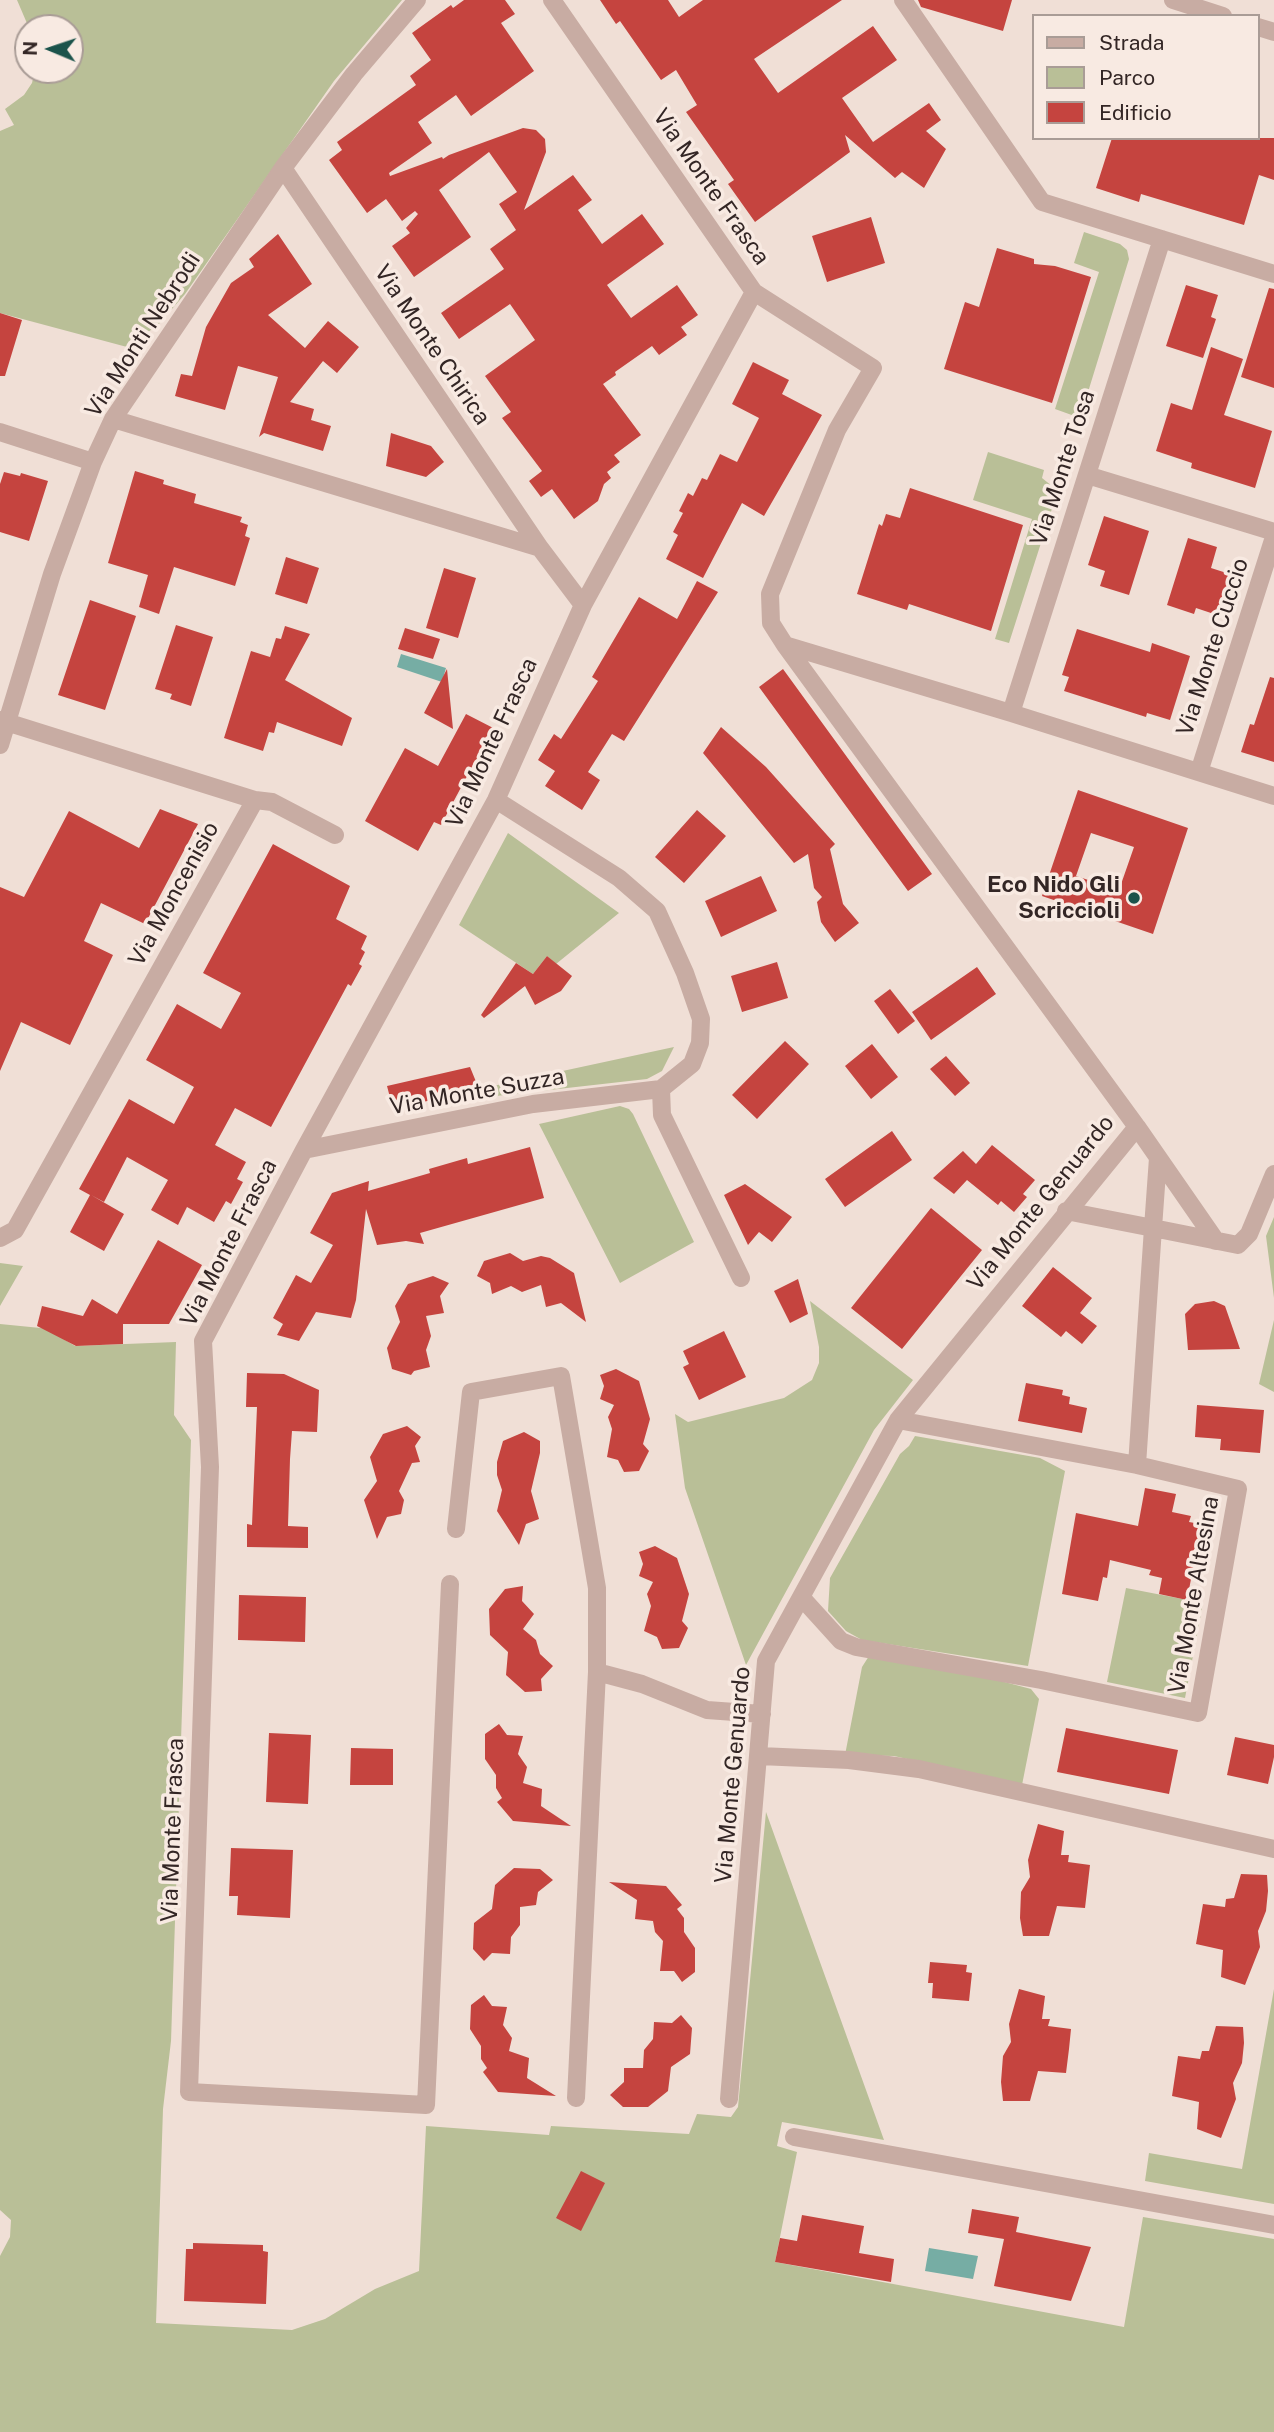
<!DOCTYPE html>
<style>
body{margin:0}
#map{position:relative;width:1274px;height:2432px;overflow:hidden;background:#f0dfd6;font-family:"Public Sans",sans-serif}
canvas{display:block}
.legend{position:absolute;left:1032px;top:14px;width:228px;height:126px;box-sizing:border-box;background:#f8eae2;border:2px solid #a99c96;margin:0;padding:9px 12px;list-style:none;font-size:21px;color:#332625}
.legend li{display:flex;align-items:center;gap:14px;height:35px}
.legend b{width:35px;border:2px solid #a99c96}
.north{position:absolute;left:14px;top:14px;width:70px;height:70px;box-sizing:border-box;background:#f8eae2;border:2px solid #a99c96;border-radius:50%;rotate:272deg;font-size:19px;font-weight:700;line-height:28px;text-align:center;color:#332625}
.north::after{content:'';display:block;margin:auto;width:24px;height:32px;background:#1b534b;clip-path:polygon(50% 0,100% 100%,50% 72%,0 100%)}
</style>
<div id="map">
<canvas width="1274" height="2432"></canvas>
<ul class="legend">
<li><b style="height:9px;background:#c8aca3"></b>Strada</li>
<li><b style="height:19px;background:#b9bf97"></b>Parco</li>
<li><b style="height:19px;background:#c5443f"></b>Edificio</li>
</ul>
<div class="north">N</div>
</div>
<script>
const ctx = document.querySelector('canvas').getContext('2d');
ctx.lineJoin = 'round';
function fill(path, color) {
  ctx.fillStyle = color;
  ctx.fill(path, 'evenodd');
}
function poly(rows) {
  const path = new Path2D();
  for (const r of rows) {
    path.moveTo(r[0], r[1]);
    for (let i = 2; i < r.length; i += 2) path.lineTo(r[i], r[i + 1]);
  }
  return path;
}
function strokePath(path, color, width, dash) {
  ctx.strokeStyle = color;
  ctx.lineWidth = width;
  ctx.lineCap = dash ? 'butt' : 'round';
  ctx.setLineDash(dash || []);
  ctx.stroke(path);
}
function label(font, color, halo, rows, align = 'center') {
  ctx.font = font + ' "Public Sans",sans-serif';
  ctx.lineWidth = 7;
  ctx.setLineDash([]);
  ctx.textBaseline = 'middle';
  ctx.strokeStyle = halo;
  ctx.fillStyle = color;
  for (const [text, x, y, turn = 0] of rows) {
    ctx.save();
    ctx.translate(x, y);
    ctx.rotate((+turn || 0) * Math.PI / 180);
    ctx.textAlign = isNaN(turn) ? turn : align;
    if (halo) ctx.strokeText(text, 0, 0);
    ctx.fillText(text, 0, 0);
    ctx.restore();
  }
}
const green = poly([
 [17,0,402,0,334,81,185,294,158,325,127,347,0,313,0,131,14,125,5,109,24,95,32,83,35,70,70,70,70,28,29,28],
 [1084,232,1120,244,1127,250,1129,259,1080,418,1055,409,1099,272,1074,263],
 [988,452,1044,470,1042,478,1052,486,1056,496,1009,643,995,639,1032,519,973,500],
 [508,833,619,913,556,964,547,956,533,974,459,925],
 [674,1047,662,1071,647,1079,487,1097,479,1089],
 [620,1106,629,1109,633,1114,694,1242,620,1283,539,1124],
 [1274,1217,1274,1298,1266,1236],
 [0,1263,23,1266,0,1306],
 [810,1301,913,1380,874,1430,746,1665,685,1488,675,1414,688,1422,784,1398,812,1380,819,1363,819,1347],
 [1274,1320,1274,1392,1259,1384],
 [0,1324,71,1331,65,1340,75,1346,176,1342,174,1415,191,1440,171,2041,163,2109,156,2323,292,2330,325,2319,375,2289,419,2271,426,2126,549,2135,551,2126,689,2134,697,2114,731,2117,738,2107,766,1812,884,2140,782,2122,777,2146,797,2152,775,2262,1124,2327,1143,2217,1274,2239,1274,2432,0,2432,0,2256,10,2237,11,2220,0,2210],
 [915,1436,1040,1458,1065,1471,1028,1666,862,1640,846,1631,828,1611,830,1578,900,1454,909,1446],
 [1126,1588,1203,1603,1185,1698,1107,1682],
 [869,1656,963,1671,1031,1689,1039,1699,1022,1785,894,1756,845,1755,862,1667],
 [1274,1989,1274,2204,1145,2181,1149,2153,1242,2169]
]);
const water = poly([
 [401,654,446,668,442,682,397,667],
 [929,2248,978,2256,973,2279,925,2271]
]);
const building = poly([
 [464,0,505,0,515,14,501,23,534,71,471,116,456,95,418,122,432,143,389,173,390,176,442,157,443,159,449,155,523,128,536,130,545,139,546,152,524,210,573,175,592,200,578,210,602,244,642,214,664,244,607,285,631,318,677,285,698,315,681,327,687,335,659,355,652,346,615,372,616,375,603,384,641,435,614,455,620,462,607,472,611,478,604,484,598,501,574,519,552,489,541,497,529,481,542,471,502,418,511,412,485,376,535,340,510,304,459,339,441,313,504,269,490,249,516,230,499,204,517,192,489,152,439,190,471,237,414,277,392,246,410,233,406,228,418,214,415,211,402,221,386,199,367,213,329,160,342,150,337,142,416,85,410,76,431,60,412,33,451,5,453,8],
 [600,0,668,0,679,17,703,0,842,0,754,59,778,93,873,26,897,60,842,98,873,142,929,103,941,120,926,131,946,149,924,188,902,172,895,178,845,135,850,152,755,222,728,184,734,180,686,112,697,105,676,70,661,80,620,21,616,24],
 [918,0,1012,0,1003,31,921,7],
 [1112,138,1274,138,1274,180,1259,175,1244,225,1141,194,1139,202,1096,188],
 [871,217,885,263,827,282,812,236],
 [278,234,312,284,268,315,305,348,328,321,359,347,337,373,323,361,290,402,314,409,311,420,331,426,323,451,264,433,259,437,278,377,238,366,225,410,175,396,181,374,192,376,206,327,231,283,254,267,249,259],
 [997,248,1034,259,1034,264,1055,266,1091,277,1052,403,944,369,965,302,979,307],
 [1186,285,1218,295,1211,317,1216,319,1203,358,1166,346],
 [1269,288,1274,289,1274,388,1241,377],
 [0,313,22,320,5,376,0,376],
 [1211,347,1243,359,1224,415,1272,431,1255,488,1191,468,1192,463,1156,451,1171,403,1192,410],
 [753,362,789,380,782,394,822,415,764,516,742,503,703,578,666,559,678,535,673,532,683,513,679,511,688,493,693,496,702,478,707,480,720,454,737,462,759,418,732,404],
 [391,433,431,446,444,462,426,477,386,466],
 [135,471,164,480,163,484,196,494,194,503,242,517,240,522,248,525,245,536,250,538,235,586,174,567,159,614,139,607,148,575,108,563],
 [4,472,20,476,21,473,48,481,29,541,0,532,0,484],
 [910,488,1023,525,991,631,909,604,907,610,857,594,879,524,882,526,886,514,900,518],
 [1104,516,1149,531,1129,595,1100,586,1105,571,1088,565],
 [1188,538,1217,547,1211,568,1236,576,1223,617,1196,608,1194,614,1167,605],
 [286,557,319,568,307,604,275,594],
 [444,568,476,578,458,638,426,628],
 [697,581,718,592,624,741,612,734,588,772,600,780,582,810,545,786,555,771,538,760,554,734,561,739,598,681,592,677,639,597,677,619],
 [90,600,136,616,105,710,58,695],
 [176,625,213,637,191,706,170,699,172,694,155,689],
 [285,626,310,634,285,680,352,718,342,746,277,722,274,733,269,732,263,751,224,738,251,651,270,657,276,638,281,639],
 [405,628,440,639,433,659,398,649],
 [1077,629,1150,652,1152,643,1190,656,1170,720,1147,713,1146,717,1064,691,1069,677,1062,675],
 [447,669,453,729,424,713],
 [783,669,932,874,908,891,759,687],
 [1270,677,1274,678,1274,762,1241,752,1250,724,1254,725],
 [466,714,501,732,492,749,487,769,474,763,441,825,434,822,418,851,365,821,405,748,438,766],
 [721,727,766,767,835,844,830,849,843,904,859,923,835,942,821,922,817,902,822,897,814,888,808,854,794,863,703,753],
 [1078,790,1188,828,1153,934,1042,896],
 [1091,833,1134,847,1119,890,1076,876],
 [160,809,198,824,145,924,101,903,84,941,113,955,70,1045,21,1022,0,1071,0,887,24,897,69,811,139,848],
 [697,810,726,836,684,883,655,857],
 [273,844,350,886,336,919,367,936,361,949,365,952,359,964,362,966,351,986,348,984,271,1127,235,1108,215,1145,246,1162,237,1179,243,1182,231,1204,226,1201,214,1222,187,1207,178,1225,151,1210,168,1180,127,1157,104,1202,91,1195,124,1214,104,1251,70,1232,90,1195,79,1189,129,1099,174,1124,194,1087,146,1060,177,1004,221,1029,241,993,203,973],
 [761,876,777,911,721,937,705,901],
 [547,956,572,976,561,991,535,1005,525,986,484,1018,481,1015,516,963,533,974],
 [777,962,788,998,742,1012,731,976],
 [977,967,996,994,931,1040,912,1012],
 [890,989,915,1021,898,1034,874,1001],
 [785,1041,809,1064,757,1119,732,1095],
 [872,1044,898,1077,871,1099,845,1066],
 [946,1056,970,1083,955,1096,930,1069],
 [470,1067,479,1089,393,1109,387,1086],
 [892,1131,912,1160,845,1207,825,1179],
 [992,1145,1035,1180,1023,1194,1027,1197,1014,1212,1001,1201,998,1205,967,1180,954,1194,933,1178,963,1151,976,1164],
 [530,1147,544,1198,420,1233,424,1244,406,1241,377,1245,366,1209,356,1300,351,1318,316,1312,299,1341,277,1335,283,1324,273,1318,296,1275,311,1283,333,1245,310,1233,332,1193,369,1181,368,1191,430,1173,429,1169,467,1158,468,1164],
 [745,1184,792,1217,772,1242,759,1232,748,1245,724,1195],
 [931,1208,982,1250,902,1349,851,1308],
 [158,1240,202,1265,169,1324,123,1324,123,1344,76,1346,37,1326,42,1306,83,1316,92,1299,117,1314],
 [510,1253,523,1261,541,1256,550,1258,574,1273,586,1322,561,1303,546,1307,541,1285,522,1292,511,1286,492,1294,490,1283,477,1276,484,1261],
 [1053,1267,1092,1298,1080,1313,1097,1326,1082,1344,1066,1331,1061,1337,1022,1306],
 [433,1276,449,1283,440,1296,444,1313,426,1316,431,1336,426,1350,430,1367,414,1371,411,1375,392,1369,387,1348,400,1322,395,1306,408,1284],
 [798,1279,808,1314,790,1323,774,1291],
 [1214,1301,1225,1306,1240,1349,1188,1350,1185,1314,1195,1304],
 [724,1331,746,1377,699,1400,683,1367,689,1364,683,1351],
 [616,1369,639,1381,650,1419,643,1444,649,1451,639,1471,624,1472,618,1460,607,1457,612,1429,608,1417,614,1405,600,1399,604,1386,600,1375],
 [247,1373,284,1374,319,1390,317,1432,292,1431,290,1459,288,1526,308,1527,308,1548,247,1547,247,1524,252,1525,257,1407,246,1407],
 [1026,1383,1063,1390,1062,1395,1070,1397,1069,1404,1087,1408,1082,1433,1018,1421],
 [1197,1405,1264,1410,1260,1453,1220,1450,1221,1439,1195,1437],
 [407,1426,421,1437,415,1446,420,1462,412,1463,399,1491,404,1500,401,1514,387,1517,377,1539,364,1500,377,1481,370,1457,383,1434],
 [524,1432,540,1441,540,1453,531,1491,539,1519,526,1524,519,1545,497,1511,502,1490,497,1475,497,1462,503,1441],
 [1145,1488,1176,1494,1172,1512,1191,1516,1189,1522,1206,1525,1200,1554,1196,1553,1187,1600,1159,1594,1162,1578,1149,1575,1151,1570,1110,1560,1107,1578,1103,1577,1098,1601,1062,1594,1076,1513,1138,1526],
 [655,1546,677,1558,689,1594,682,1621,688,1628,679,1648,662,1649,657,1637,644,1631,651,1606,647,1594,653,1582,639,1576,643,1564,639,1552],
 [523,1586,522,1601,534,1614,523,1629,536,1640,540,1654,553,1666,541,1679,542,1691,525,1692,506,1675,508,1652,490,1635,489,1609,505,1589],
 [239,1595,306,1597,305,1642,238,1640],
 [499,1724,507,1735,523,1736,518,1754,527,1767,523,1783,542,1789,541,1806,571,1826,513,1821,497,1802,502,1798,496,1788,496,1775,485,1759,485,1734],
 [1066,1728,1178,1750,1169,1794,1057,1772],
 [269,1733,311,1735,308,1804,266,1802],
 [1235,1737,1274,1745,1274,1757,1268,1784,1227,1775],
 [351,1748,393,1749,393,1785,350,1785],
 [1038,1824,1064,1831,1061,1855,1069,1855,1068,1862,1090,1865,1085,1908,1057,1906,1049,1936,1023,1936,1020,1918,1021,1892,1030,1877,1028,1860],
 [231,1848,293,1850,290,1918,237,1915,238,1896,229,1896],
 [514,1868,540,1869,553,1880,538,1892,536,1905,520,1907,520,1925,511,1937,510,1954,492,1953,484,1961,473,1949,474,1923,492,1909,495,1885],
 [1241,1874,1267,1875,1268,1891,1266,1911,1258,1931,1260,1947,1245,1985,1221,1977,1223,1950,1196,1944,1203,1904,1225,1907,1226,1899,1234,1898],
 [609,1882,666,1886,682,1905,677,1909,684,1918,684,1932,695,1948,695,1972,682,1982,674,1971,660,1971,663,1941,655,1932,653,1921,635,1919,637,1900],
 [930,1962,967,1965,966,1972,972,1973,969,2001,932,1998,933,1983,928,1983],
 [1019,1989,1045,1996,1042,2019,1050,2019,1048,2026,1071,2029,1069,2049,1066,2073,1038,2071,1030,2101,1003,2101,1001,2082,1003,2056,1011,2042,1009,2024],
 [484,1995,492,2006,507,2007,503,2025,512,2038,509,2051,529,2058,527,2078,556,2096,498,2092,483,2072,487,2068,481,2059,481,2046,470,2029,471,2005],
 [681,2015,692,2028,690,2054,671,2067,668,2091,648,2107,623,2107,610,2095,624,2082,624,2068,643,2068,644,2050,653,2039,654,2022,672,2023],
 [1216,2026,1243,2027,1244,2043,1242,2063,1233,2083,1236,2099,1221,2138,1197,2129,1199,2102,1172,2096,1178,2056,1200,2059,1202,2051,1209,2051],
 [581,2171,605,2183,581,2231,556,2218],
 [972,2209,1019,2217,1016,2232,1091,2247,1071,2301,994,2286,1004,2239,968,2233],
 [802,2215,864,2226,859,2253,894,2259,891,2282,775,2262,780,2238,797,2241],
 [193,2243,263,2245,263,2251,268,2252,266,2304,184,2301,186,2249,193,2249]
]);
const minor = poly([
 [903,0,1042,202,1274,274],
 [1173,0,1223,16],
 [1258,27,1274,32],
 [754,292,873,368,837,430,770,594,771,623,785,645],
 [113,419,540,548,283,168],
 [0,432,93,462],
 [1087,475,1274,532],
 [540,548,583,605],
 [1011,713,1162,239],
 [0,720,255,800,15,1230,0,1238],
 [0,745,52,574,93,462,113,419,283,168,354,74,417,0],
 [1199,772,1274,537],
 [255,800,272,802,335,835],
 [496,800,619,878,657,911,685,973,701,1019,700,1043,692,1064,661,1089,662,1115,741,1278],
 [1137,1127,1216,1241],
 [304,1150,533,1104,661,1089],
 [1066,1211,1153,1228,1158,1158],
 [898,1420,1137,1465],
 [456,1529,471,1392,561,1376,597,1588,597,1672,576,2098],
 [450,1584,426,2105,189,2092,210,1467,203,1341,304,1150,496,800,583,605,754,292,552,0],
 [802,1598,841,1641,856,1647,1041,1680,1198,1713,1238,1489,1137,1465,1153,1228,1238,1245,1249,1234,1274,1174],
 [597,1672,642,1684,707,1710,762,1714],
 [760,1756,849,1760,919,1769,1274,1849],
 [729,2099,766,1661,898,1420,1137,1127,785,645,1011,713,1274,796],
 [794,2137,1274,2225]
]);
const markers = [
 [1134,898,7,"#1b534b"]
];
const streetNames = [
 ["Via Monte Frasca",711,187,55],
 ["Via Monti Nebrodi",143,335,-57],
 ["Via Monte Chirica",432,345,56],
 ["Via Monte Tosa",1063,468,-72],
 ["Via Monte Cuccio",1213,647,-72],
 ["Via Monte Frasca",492,743,-65],
 ["Via Moncenisio",174,894,-61],
 ["Via Monte Suzza",477,1092,-10],
 ["Via Monte Genuardo",1041,1203,-51],
 ["Via Monte Frasca",229,1243,-63],
 ["Via Monte Altesina",1194,1595,-80],
 ["Via Monte Genuardo",733,1775,-85],
 ["Via Monte Frasca",173,1830,-88]
];
const poiNames = [
 ["Eco Nido Gli",1120,885],
 ["Scriccioli",1120,911]
];
fill(green, '#b9bf97');
fill(water, '#76ada4');
fill(building, '#c5443f');
strokePath(minor, '#c8aca3', 18);
for (const [x, y, r, color] of markers) {
  const dot = new Path2D();
  dot.arc(x, y, r, 0, 2 * Math.PI);
  ctx.fillStyle = color;
  ctx.fill(dot);
  strokePath(dot, '#f8eae2', 2.5);
}
label('23px', '#332625', '#f8eae2', streetNames);
label('bold 23px', '#332625', '#f8eae2', poiNames, 'right');
</script>
